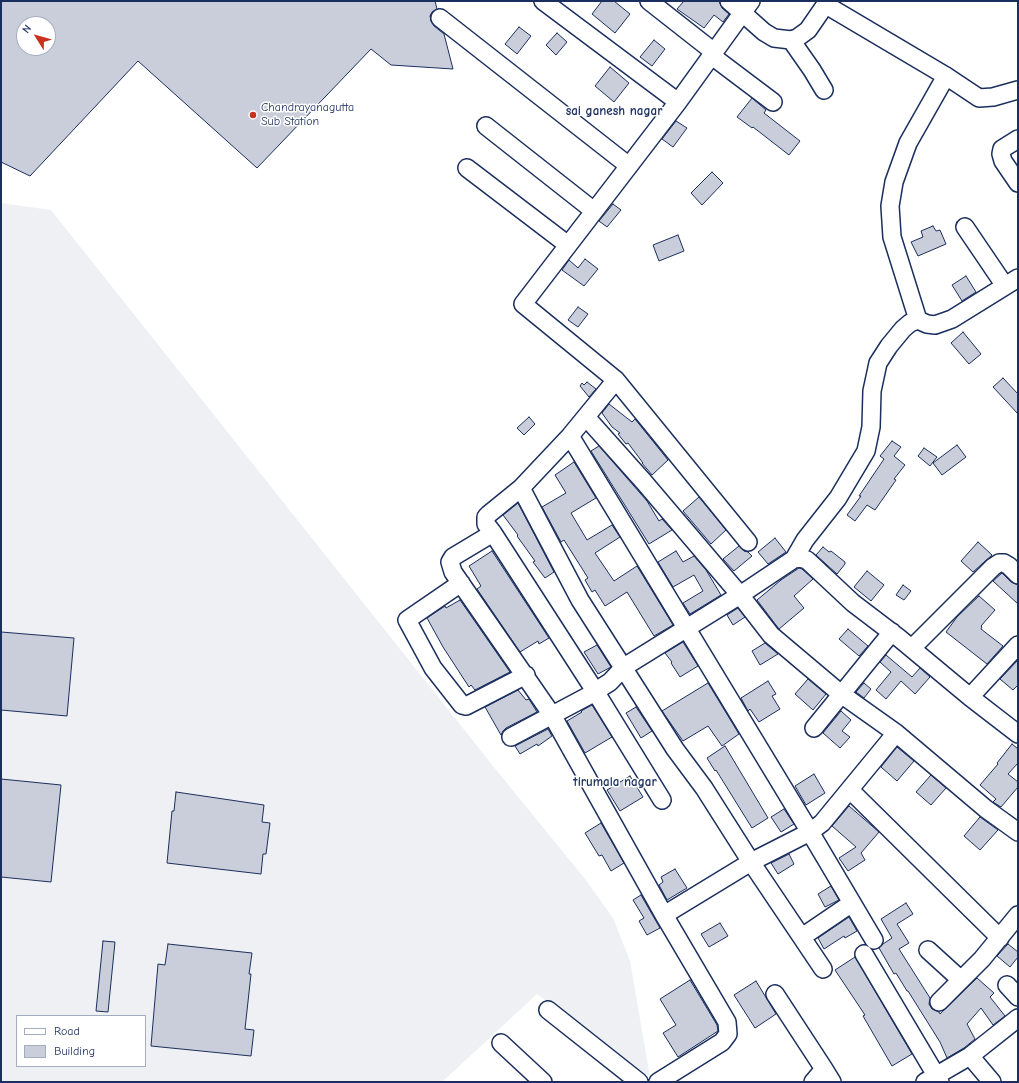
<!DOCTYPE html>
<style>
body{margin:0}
#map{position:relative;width:1019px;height:1083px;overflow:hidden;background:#fff;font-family:"Comic Neue",sans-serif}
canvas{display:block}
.frame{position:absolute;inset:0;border:2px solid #1b2f5e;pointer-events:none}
.legend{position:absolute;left:16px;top:1015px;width:130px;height:52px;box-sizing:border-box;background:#fff;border:1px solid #a4acbf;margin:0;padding:5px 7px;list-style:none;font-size:12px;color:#1b2f5e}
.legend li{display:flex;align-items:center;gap:8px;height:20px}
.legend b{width:20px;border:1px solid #a4acbf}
.north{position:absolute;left:16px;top:16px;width:40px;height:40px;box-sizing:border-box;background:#fff;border:1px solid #a4acbf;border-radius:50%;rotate:307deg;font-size:11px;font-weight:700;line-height:16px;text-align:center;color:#1b2f5e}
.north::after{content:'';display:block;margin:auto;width:14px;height:18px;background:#c8321e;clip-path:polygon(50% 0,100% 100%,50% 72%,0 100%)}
</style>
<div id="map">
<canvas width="1019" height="1083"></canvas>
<div class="frame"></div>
<ul class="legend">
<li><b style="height:5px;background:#fff"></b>Road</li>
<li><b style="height:11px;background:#caceda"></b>Building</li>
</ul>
<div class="north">N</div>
</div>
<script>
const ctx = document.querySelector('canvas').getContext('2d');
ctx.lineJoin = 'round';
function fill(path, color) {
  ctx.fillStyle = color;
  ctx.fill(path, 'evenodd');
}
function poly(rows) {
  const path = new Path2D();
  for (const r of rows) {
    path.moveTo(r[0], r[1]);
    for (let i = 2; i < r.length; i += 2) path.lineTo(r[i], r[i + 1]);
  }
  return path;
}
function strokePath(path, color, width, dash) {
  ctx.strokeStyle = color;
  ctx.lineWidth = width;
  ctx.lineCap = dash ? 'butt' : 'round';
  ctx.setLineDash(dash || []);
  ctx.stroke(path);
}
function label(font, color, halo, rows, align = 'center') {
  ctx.font = font + ' "Comic Neue",sans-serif';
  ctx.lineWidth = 3;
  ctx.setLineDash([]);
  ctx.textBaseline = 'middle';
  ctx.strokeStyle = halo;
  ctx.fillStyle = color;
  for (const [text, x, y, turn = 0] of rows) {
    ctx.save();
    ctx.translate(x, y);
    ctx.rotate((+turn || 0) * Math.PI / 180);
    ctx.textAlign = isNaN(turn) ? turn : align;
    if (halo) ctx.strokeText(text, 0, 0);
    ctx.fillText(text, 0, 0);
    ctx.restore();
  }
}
const built = poly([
 [1,203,51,210,493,766,585,879,613,918,630,961,650,1077,537,994,442,1082,1,1082],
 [17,1016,145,1016,145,1066,17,1066]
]);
const building = poly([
 [1,1,435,1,437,9,432,12,430,16,431,21,434,26,444,34,453,69,391,65,371,49,257,168,138,61,30,176,1,162,1,1],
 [24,24,48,24,48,48,24,48,24,24],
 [602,1,614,1,630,14,615,33,592,14,602,1],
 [684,1,719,1,722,8,729,14,723,22,714,15,704,28,677,9,684,1],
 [519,27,531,36,517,54,505,44,519,27],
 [557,33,567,42,556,55,546,45,557,33],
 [654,40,665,49,652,66,640,57,654,40],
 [610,67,629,83,614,102,595,86,610,67],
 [752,98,766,110,764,113,800,141,789,155,753,127,752,128,737,117,752,98],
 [676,121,687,128,673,147,662,139,676,121],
 [712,172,723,183,702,205,691,193,712,172],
 [613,204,621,210,607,227,599,221,613,204],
 [933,226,936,231,940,230,946,244,918,256,911,242,923,237,921,231,933,226],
 [678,235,684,251,659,261,653,245,678,235],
 [585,259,598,269,584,286,562,270,569,260,578,268,585,259],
 [966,276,976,292,962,301,952,285,966,276],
 [578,307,588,314,578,327,568,320,578,307],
 [963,332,981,354,969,364,951,343,963,332],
 [1003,378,1018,394,1018,414,993,387,1003,378],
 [587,382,596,389,589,397,580,386,582,383,584,385,587,382],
 [609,404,632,422,635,419,668,460,652,475,642,463,643,463,628,443,626,444,618,434,620,433,612,427,602,413,609,404],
 [529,417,535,424,524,435,517,428,529,417],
 [892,441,901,447,894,456,905,465,894,479,896,480,875,510,867,505,855,521,847,515,861,496,859,496,884,459,880,456,892,441],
 [957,445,966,457,942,475,933,463,957,445],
 [599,446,647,501,659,521,662,519,672,530,649,544,591,451,599,446],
 [924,448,937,457,930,466,918,456,924,448],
 [574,462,596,498,571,513,587,540,612,525,620,537,595,553,614,581,637,566,673,625,654,636,627,592,605,606,595,590,592,592,585,580,588,578,564,540,561,542,542,507,566,493,555,475,574,462],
 [699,497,726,530,711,544,683,511,699,497],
 [518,503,554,572,545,578,533,562,535,561,517,536,518,535,503,515,518,503],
 [775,538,786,552,768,564,758,552,775,538],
 [978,542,992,555,973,572,961,561,978,542],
 [739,546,744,551,748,552,752,556,734,571,723,559,739,546],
 [823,547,829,552,831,551,845,562,845,564,837,574,816,555,823,547],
 [492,551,549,638,539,644,538,641,520,652,477,589,481,586,469,566,492,551],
 [676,551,683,562,694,556,706,570,721,595,690,614,683,603,703,591,694,575,673,587,658,562,676,551],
 [799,568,802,569,813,579,794,596,804,608,779,629,757,600,781,580,799,568],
 [867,571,884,585,871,601,854,587,867,571],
 [1002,573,1011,582,1018,585,1018,604,993,581,1002,573],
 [903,585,911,591,904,600,896,595,903,585],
 [979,596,995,610,981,626,982,627,981,629,1003,646,987,664,946,632,957,617,979,596],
 [460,600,510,672,475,690,471,685,469,687,443,647,427,618,445,606,446,608,460,600],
 [738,608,745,617,733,625,727,615,738,608],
 [848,629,868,646,859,656,839,639,848,629],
 [1,632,74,638,67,716,1,710,1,632],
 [683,642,698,666,680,677,671,663,672,662,665,653,683,642],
 [765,643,778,654,760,665,752,651,765,643],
 [597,645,611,667,598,674,584,652,597,645],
 [886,655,912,677,920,668,930,677,915,694,901,681,886,699,876,690,891,672,880,662,886,655],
 [1018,660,1018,685,1013,690,1000,679,1018,660],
 [808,679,826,694,813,710,795,694,808,679],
 [768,681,776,694,772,696,780,709,759,722,750,709,748,711,741,698,768,681],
 [708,683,739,734,722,746,708,726,683,741,662,711,708,683],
 [864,683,871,689,864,698,856,692,864,683],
 [518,690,526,700,529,699,537,712,506,728,503,731,501,735,485,707,518,690],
 [592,705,612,737,585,753,567,721,582,712,581,711,592,705],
 [636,707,652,731,641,738,626,713,636,707],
 [841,711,851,720,842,731,850,737,840,748,823,733,841,711],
 [548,729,552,736,538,746,537,744,520,754,515,746,548,729],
 [1012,744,1018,749,1018,763,1008,774,1018,782,1018,787,1001,807,993,802,996,799,980,785,998,764,997,763,1012,744],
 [725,746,768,818,752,828,716,770,715,771,707,758,725,746],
 [897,747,914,761,897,781,881,767,897,747],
 [814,774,825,793,806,805,795,786,814,774],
 [931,775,946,788,931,805,916,792,931,775],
 [630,776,643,797,620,811,607,790,630,776],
 [1,779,61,785,51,882,1,877,1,779],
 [176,792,264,805,262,822,270,823,266,854,263,854,261,874,167,863,172,811,174,811,176,792],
 [849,806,879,832,861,853,865,860,848,871,839,858,856,847,832,826,849,806],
 [784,809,794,824,781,832,771,817,784,809],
 [980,817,998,830,980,850,964,836,980,817],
 [601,823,624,863,611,871,602,855,599,856,585,833,601,823],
 [789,854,794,864,778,874,771,863,789,854],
 [675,869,687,888,667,900,659,885,663,882,661,877,675,869],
 [831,886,839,900,825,907,818,894,831,886],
 [641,895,660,928,647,935,639,921,644,918,633,900,641,895],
 [906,903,913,914,897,924,909,943,899,949,930,998,929,1004,932,1009,939,1012,940,1014,977,978,994,993,990,997,1005,1016,993,1025,981,1008,967,1024,975,1039,964,1048,947,1058,940,1042,908,991,907,991,896,973,894,974,879,948,883,944,892,938,881,919,906,903],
 [849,917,857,931,845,938,844,936,824,949,818,938,849,917],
 [720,923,728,936,709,947,701,934,720,923],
 [103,941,115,942,108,1012,96,1011,103,941],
 [168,944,252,953,249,974,251,974,245,1029,254,1030,251,1056,151,1046,158,964,165,965,168,944],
 [1008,944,1018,952,1018,957,1010,967,997,956,1008,944],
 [855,957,912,1054,892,1066,863,1016,865,1015,835,970,855,957],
 [690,980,717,1025,718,1031,678,1057,663,1033,676,1025,660,999,690,980],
 [756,981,776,1014,755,1028,734,995,756,981]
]);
const minor = poly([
 [543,1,678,102],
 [649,1,714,52],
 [729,1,764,32,774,38,791,40,797,38,808,30,828,1],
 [826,5,946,76,979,98,993,97,1018,90],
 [440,18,629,166],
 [791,40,812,70,824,90],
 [712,56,773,102],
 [946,76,908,143,894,182,890,206,892,237,918,320,927,324,935,325,952,319,1018,278],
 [486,126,594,211],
 [1018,139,1002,149,1001,154,1003,161,1018,183],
 [467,168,568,245],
 [965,227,1005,286],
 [616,380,570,436,521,488,489,514,486,517,486,524,493,533,453,557,450,562,453,572,552,715,664,915,727,1022,728,1034,722,1042,658,1082],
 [586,417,644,482,740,595,771,635,841,694,896,733,986,809,1018,832],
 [570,436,810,832,874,940],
 [521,488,580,600,675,749,704,788,751,862,823,969],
 [493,533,595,691,662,800],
 [748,542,616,380,523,304,678,102,751,1],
 [794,559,805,540,838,498,866,451,871,427,872,391,878,363,889,346,903,329,910,323,918,320],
 [461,583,407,620,433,668,462,705,466,706,526,675],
 [912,648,993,567,999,563,1004,563,1009,566,1018,575],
 [970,697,1018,645],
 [814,728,892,632],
 [511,737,588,696,610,682,624,667,740,595,794,559,800,558,807,560,853,603,899,638,970,697,1018,734],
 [850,790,1000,938],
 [664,915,751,862,810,832,822,823,896,733],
 [802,937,852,903],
 [928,950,961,980],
 [864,954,940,1082],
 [1007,985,1018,997],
 [775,994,824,1069,832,1082],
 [939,1002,982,959,1018,915],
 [548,1010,639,1082],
 [501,1043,543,1082],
 [970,1056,992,1082],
 [813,1082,824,1069],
 [925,1082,970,1056,1018,1018]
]);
const markers = [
 [253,115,4,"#c8321e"]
];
const poiNames = [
 ["Chandrayanagutta",261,108],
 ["Sub Station",261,122]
];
const neighbourhoodNames = [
 ["sai ganesh nagar",614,111],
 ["tirumala nagar",615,782]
];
fill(built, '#eff0f4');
fill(building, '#caceda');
strokePath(building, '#1b2f5e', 1);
strokePath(minor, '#1b2f5e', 20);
strokePath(minor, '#fff', 17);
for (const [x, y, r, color] of markers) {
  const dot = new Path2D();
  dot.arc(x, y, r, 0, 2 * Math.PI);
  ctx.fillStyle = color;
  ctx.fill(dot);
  strokePath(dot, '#fff', 1.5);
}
label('12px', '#1b2f5e', '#fff', poiNames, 'left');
label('bold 13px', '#1b2f5e', '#fff', neighbourhoodNames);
</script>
